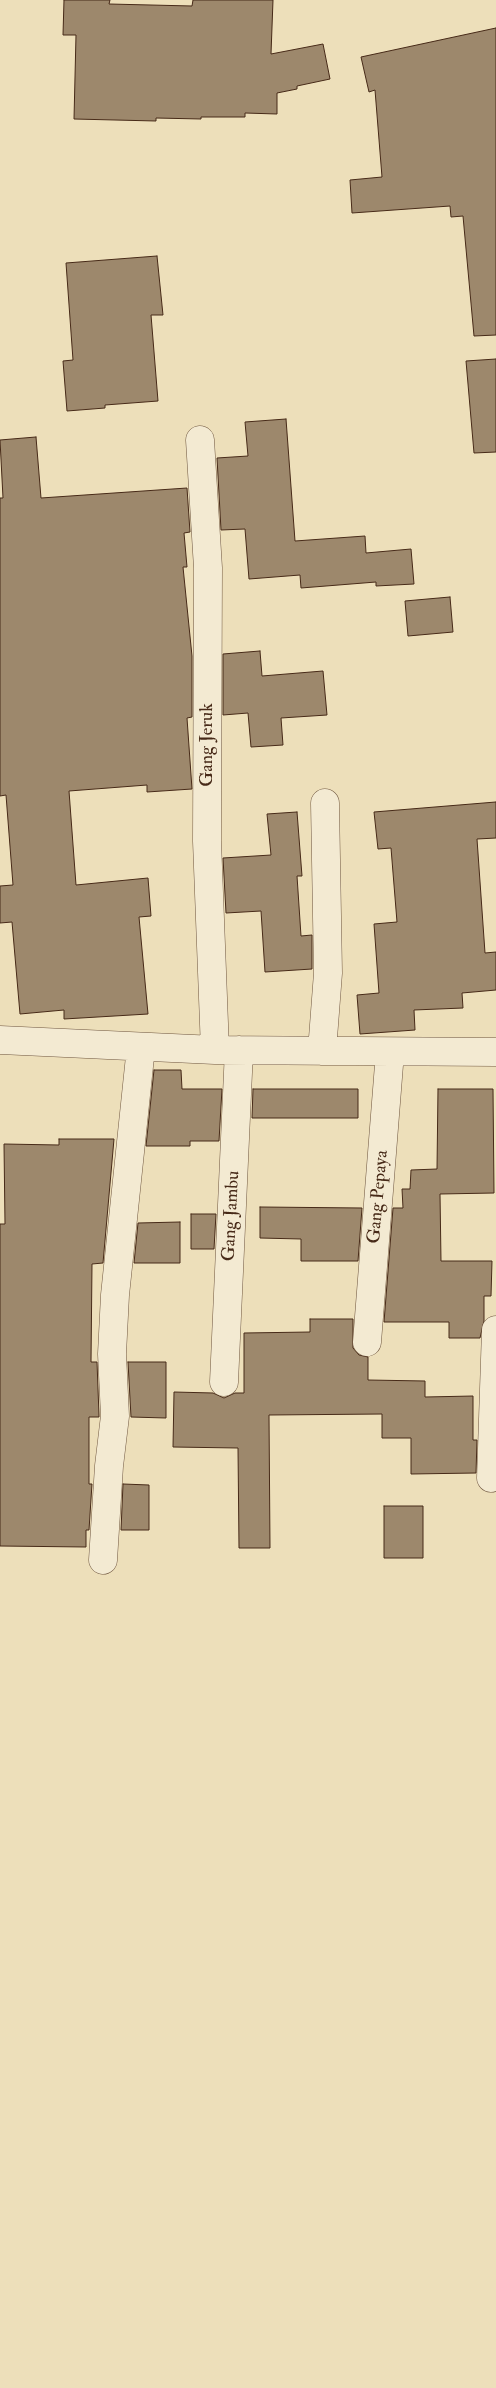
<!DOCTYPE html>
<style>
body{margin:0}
canvas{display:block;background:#eddfba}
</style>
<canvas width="496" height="2388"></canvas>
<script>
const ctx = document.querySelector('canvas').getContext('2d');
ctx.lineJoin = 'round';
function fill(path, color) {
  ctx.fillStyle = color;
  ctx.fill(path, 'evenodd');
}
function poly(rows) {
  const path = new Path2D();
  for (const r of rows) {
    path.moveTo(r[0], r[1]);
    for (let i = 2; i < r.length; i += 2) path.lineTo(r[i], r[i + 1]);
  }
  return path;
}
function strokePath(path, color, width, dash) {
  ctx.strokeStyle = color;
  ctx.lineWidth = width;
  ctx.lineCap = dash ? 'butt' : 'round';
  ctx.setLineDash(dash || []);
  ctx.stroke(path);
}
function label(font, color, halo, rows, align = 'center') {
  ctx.font = font + ' "IM FELL Double Pica",serif';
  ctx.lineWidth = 4.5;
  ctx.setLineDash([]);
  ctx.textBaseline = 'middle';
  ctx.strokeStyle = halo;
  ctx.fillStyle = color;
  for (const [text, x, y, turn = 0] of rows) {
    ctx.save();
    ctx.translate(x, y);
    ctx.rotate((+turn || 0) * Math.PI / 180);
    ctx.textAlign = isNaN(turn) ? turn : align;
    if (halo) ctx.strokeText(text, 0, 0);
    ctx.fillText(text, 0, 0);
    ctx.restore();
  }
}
const building = poly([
 [64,0,110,0,109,4,192,6,193,0,273,0,271,54,323,44,330,79,297,86,297,89,277,93,277,114,245,113,245,117,201,117,201,119,156,118,156,121,74,119,76,35,63,35,64,0],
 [496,28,496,335,474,336,463,216,451,217,450,206,352,213,350,180,382,177,375,90,369,92,361,57,496,28],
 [157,256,163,315,151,315,158,401,105,405,105,408,67,411,63,361,73,360,66,263,157,256],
 [496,359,496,452,474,453,466,361,496,359],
 [286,419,295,541,365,536,366,553,411,549,414,584,376,586,376,582,301,588,300,575,249,579,245,529,221,530,217,458,248,456,245,422,286,419],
 [36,437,41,498,187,488,190,532,184,533,187,567,183,567,192,656,192,717,187,718,192,789,147,792,147,785,69,791,76,885,148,878,151,916,139,917,148,1014,64,1019,64,1010,20,1014,12,922,0,923,0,886,13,885,6,795,0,796,0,498,3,498,0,440,36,437],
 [450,597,453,632,408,636,405,601,450,597],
 [260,651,262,676,323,671,327,715,281,718,283,745,251,747,248,713,223,715,223,654,260,651],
 [496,802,496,838,477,839,485,953,496,952,496,990,462,993,463,1008,414,1010,415,1030,360,1034,357,995,379,993,374,924,397,922,391,848,378,849,374,812,496,802],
 [297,812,302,876,297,876,301,936,312,935,312,969,265,972,261,911,226,913,223,858,271,855,267,814,297,812],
 [154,1070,181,1070,182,1089,222,1089,219,1141,190,1141,190,1146,146,1146,154,1070],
 [253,1089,358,1089,358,1118,252,1118,253,1089],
 [438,1089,493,1089,494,1193,440,1194,441,1261,492,1261,491,1296,484,1296,484,1321,480,1338,449,1338,449,1322,384,1322,393,1208,403,1208,402,1189,410,1189,411,1170,437,1169,438,1089],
 [59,1139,114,1139,103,1263,92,1264,91,1362,97,1362,99,1415,99,1417,89,1417,89,1484,92,1484,89,1530,86,1530,86,1547,0,1546,0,1224,5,1224,4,1144,59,1145,59,1139],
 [260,1207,362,1208,358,1261,301,1261,301,1239,260,1238,260,1207],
 [191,1214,216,1214,214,1249,191,1249,191,1214],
 [180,1222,180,1263,134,1263,138,1223,180,1222],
 [310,1319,353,1319,353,1348,359,1355,368,1357,368,1380,425,1381,425,1397,473,1396,473,1440,477,1440,476,1473,411,1474,411,1438,382,1438,382,1414,269,1415,270,1548,239,1548,238,1448,173,1447,174,1392,213,1393,224,1398,235,1393,244,1393,244,1333,310,1332,310,1319],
 [128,1362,166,1362,166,1418,131,1417,128,1362],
 [123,1484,149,1485,149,1530,121,1530,123,1484],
 [384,1506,423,1506,423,1558,384,1558,384,1506]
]);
const minor = poly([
 [200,440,208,568,207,841,215,1050],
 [0,1040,215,1050,496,1052],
 [322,1051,328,973,325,803],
 [367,1342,390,1052],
 [224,1382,239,1050],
 [491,1478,496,1330],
 [103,1560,109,1466,115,1416,112,1354,115,1295,141,1047]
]);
const streetNames = [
 ["Gang Jeruk",208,745,-90],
 ["Gang Pepaya",379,1197,-85],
 ["Gang Jambu",232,1216,-87]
];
fill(building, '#9d886c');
strokePath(building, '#472a18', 1);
strokePath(minor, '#705740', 29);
strokePath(minor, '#f3ead2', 28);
label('18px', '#472a18', '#f3ead2', streetNames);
</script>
